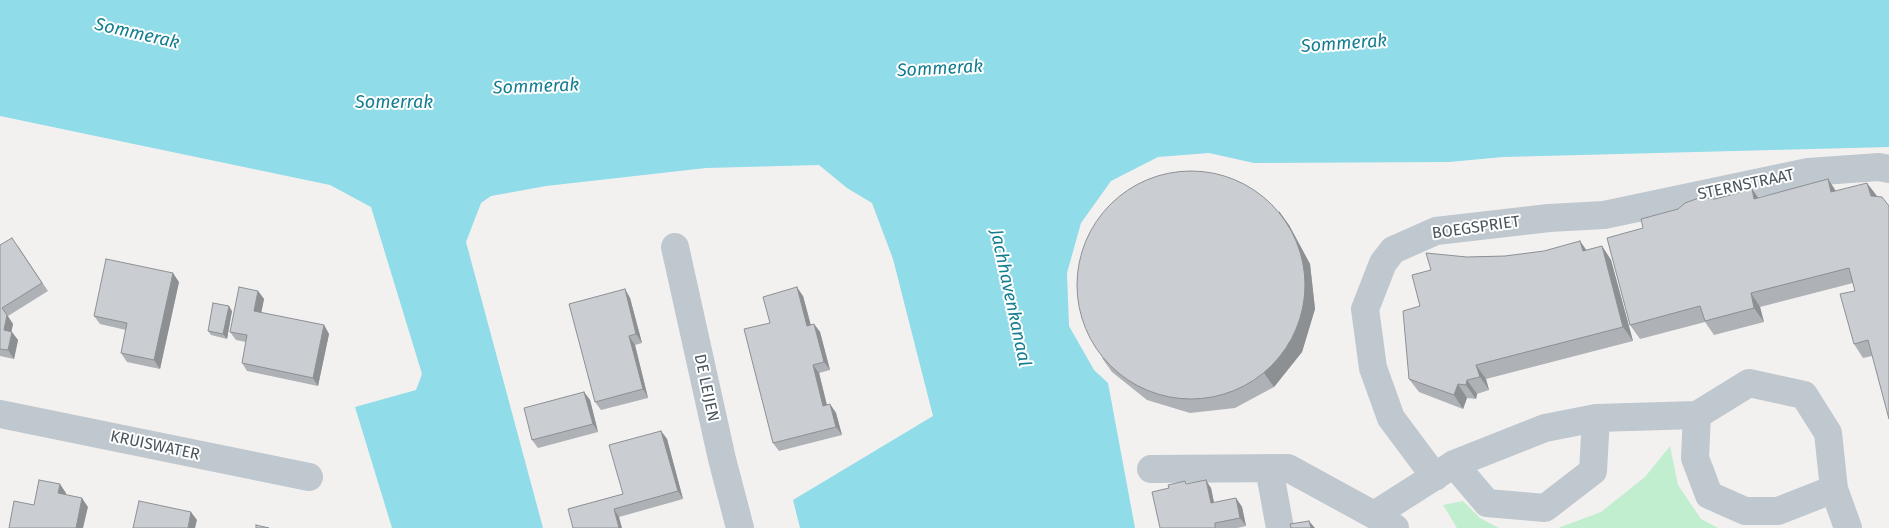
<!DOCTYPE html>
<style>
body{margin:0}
canvas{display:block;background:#f3f0f0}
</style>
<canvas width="1889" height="528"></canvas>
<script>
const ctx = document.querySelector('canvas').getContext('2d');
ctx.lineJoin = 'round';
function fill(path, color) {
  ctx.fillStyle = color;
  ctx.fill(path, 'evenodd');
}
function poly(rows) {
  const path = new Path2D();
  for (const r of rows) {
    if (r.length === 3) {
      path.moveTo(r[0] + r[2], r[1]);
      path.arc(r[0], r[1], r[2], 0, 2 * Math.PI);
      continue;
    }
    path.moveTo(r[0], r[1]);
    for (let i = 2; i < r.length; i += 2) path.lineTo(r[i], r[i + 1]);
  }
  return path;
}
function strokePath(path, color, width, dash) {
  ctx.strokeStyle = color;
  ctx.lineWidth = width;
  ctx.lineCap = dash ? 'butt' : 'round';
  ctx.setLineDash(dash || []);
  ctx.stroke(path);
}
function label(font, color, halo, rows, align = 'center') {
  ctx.font = font + ' "Fira Sans",sans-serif';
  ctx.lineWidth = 4;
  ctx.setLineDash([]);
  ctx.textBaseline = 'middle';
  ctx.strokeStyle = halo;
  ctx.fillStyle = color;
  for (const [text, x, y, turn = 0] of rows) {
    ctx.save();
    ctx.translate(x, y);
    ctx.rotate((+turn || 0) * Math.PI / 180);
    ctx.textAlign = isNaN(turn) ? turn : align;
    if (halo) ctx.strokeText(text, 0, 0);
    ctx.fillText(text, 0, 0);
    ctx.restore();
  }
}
const green = poly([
 [1670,446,1678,485,1701,519,1718,528,1558,528,1601,512,1645,477],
 [1463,501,1480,518,1499,528,1457,528,1443,505]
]);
const water = poly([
 [0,0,1889,0,1889,147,1503,157,1449,162,1254,163,1209,153,1158,157,1111,181,1081,223,1067,273,1069,326,1094,370,1108,383,1135,528,800,528,793,500,933,416,893,259,872,203,847,188,819,165,706,168,546,186,491,196,481,203,466,242,543,528,392,528,355,407,416,390,422,374,371,207,330,185,0,116]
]);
const minor = poly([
 [675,247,722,459,740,528],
 [0,414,309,477],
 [1697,415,1695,458,1709,495,1745,511,1778,511,1834,489],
 [1454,464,1487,503,1545,508,1593,471,1596,418],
 [1269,468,1280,528],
 [1151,469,1288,468,1374,515,1395,528],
 [1435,477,1391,418,1373,368,1365,309,1383,263,1393,250,1436,231,1549,218,1604,215,1808,172,1879,167,1889,169],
 [1374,515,1454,464,1545,428,1596,418,1697,415,1749,383,1804,395,1828,433,1834,489,1848,528]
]);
const wall = poly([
 [1828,179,1836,191,1872,356,1863,358,1854,344,1855,291,1853,283,1760,307,1764,322,1714,335,1705,322,1640,339,1630,325,1643,228,1715,199,1758,198],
 [1289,225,1310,264,1315,309,1302,352,1274,387,1235,408,1190,413,1147,400,1112,372,1102,358],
 [0,245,18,246,48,291,8,316,13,324,11,332,18,340,14,359,0,356],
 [1602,246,1611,260,1633,341,1486,379,1489,390,1477,394,1476,399,1467,398,1463,409,1419,392,1409,379,1420,306,1431,270,1467,257,1505,256,1587,250],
 [179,282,160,369,127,362,121,353,126,330,100,324,94,316],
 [625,289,630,298,642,343,635,345,648,398,601,410,595,402],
 [258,291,264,299,261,313,324,325,329,334,318,386,247,371,242,363,246,342,236,340,230,332],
 [803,296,811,325,814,324,820,332,830,370,819,373,827,405,830,404,836,413,842,435,779,451,773,443],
 [232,311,227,339,211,335,208,331],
 [584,392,590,400,598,432,538,448,532,440],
 [661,431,667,439,683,499,619,517,568,509,623,494],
 [1187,484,1211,488,1214,503,1236,498,1242,507,1246,526,1237,528,1160,528]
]);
const shadedWall = poly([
 [1828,179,1837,193,1831,192],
 [1867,183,1877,196,1871,196],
 [1752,189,1762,203,1754,199],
 [1279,211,1289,225,1310,264,1315,309,1302,352,1274,387,1264,373],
 [1580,241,1590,255,1583,251],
 [1602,246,1611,260,1633,341,1623,327],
 [173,273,179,282,160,369,154,360],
 [797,287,803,296,813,334,807,326],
 [625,289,630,298,642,343,636,334],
 [258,291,264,299,260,319,254,311],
 [1751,293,1760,307,1764,322,1754,308],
 [229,306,232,311,227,339,223,334],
 [2,308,13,324,10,339,4,330],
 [814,324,820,332,830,370,824,362],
 [324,325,329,334,318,386,313,378],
 [12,332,18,340,14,359,8,350],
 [629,336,635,345,648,398,643,389],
 [813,365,819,373,829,414,823,406],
 [1476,365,1486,379,1489,390,1480,377],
 [1467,380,1477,394,1476,399,1466,385],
 [1458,384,1467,398,1463,409,1454,395],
 [584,392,590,400,598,432,593,424],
 [830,404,836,413,842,435,836,427],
 [661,431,667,439,683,499,678,491],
 [1206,480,1211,488,1216,512,1211,503],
 [60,484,66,493,64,502,58,493],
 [82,498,88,507,83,528,76,528],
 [1236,498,1242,507,1246,526,1240,518],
 [614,509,619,517,622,528,619,528],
 [191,512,197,520,195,528,188,528],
 [1309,521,1315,528,1311,528]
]);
const building = poly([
 [1191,285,114],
 [1828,179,1831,192,1867,183,1871,196,1882,197,1889,206,1889,419,1868,340,1854,344,1840,294,1855,291,1849,268,1751,293,1754,308,1705,321,1700,306,1630,325,1607,238,1643,228,1641,219,1678,209,1685,203,1696,199,1705,198,1715,199,1752,189,1754,199,1828,179],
 [12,238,42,283,2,308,7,315,4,330,12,332,8,350,0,349,0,245,12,238],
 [1580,241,1583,251,1602,246,1623,327,1476,365,1480,377,1467,380,1466,385,1458,384,1454,395,1409,379,1403,311,1420,306,1412,275,1431,270,1426,253,1467,257,1505,256,1544,251,1580,241],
 [106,259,173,273,154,360,121,353,127,323,94,316,106,259],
 [239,287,258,291,254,311,324,325,313,378,242,363,247,335,230,332,239,287],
 [797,287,807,326,814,324,824,362,813,365,823,406,830,404,836,427,773,443,744,329,770,323,763,297,797,287],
 [625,289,636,334,629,336,643,389,595,402,569,304,625,289],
 [213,303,229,306,223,334,208,331,213,303],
 [584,392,593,424,532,440,524,408,584,392],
 [661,431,678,491,614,509,619,528,573,528,568,509,623,494,609,445,661,431],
 [39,480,60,484,58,493,82,498,76,528,9,528,14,501,34,505,39,480],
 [1206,480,1211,503,1236,498,1240,518,1215,523,1215,528,1160,528,1152,492,1169,488,1168,485,1185,481,1186,484,1206,480],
 [139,501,191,512,188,528,133,528,139,501],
 [1309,521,1311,528,1291,528,1290,524,1309,521],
 [256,525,269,528,256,528,256,525]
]);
const streetNames = [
 ["STERNSTRAAT",1746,185,-12],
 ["BOEGSPRIET",1476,228,-8],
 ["DE LEIJEN",706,388,78],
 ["KRUISWATER",155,446,12]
];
const waterNames = [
 ["Sommerak",137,34,13],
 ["Sommerak",1344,44,-4],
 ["Sommerak",940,69,-3],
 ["Sommerak",536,87,-2],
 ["Somerrak",394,103],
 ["Jachhavenkanaal",1010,298,78]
];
fill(green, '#c1eecf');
fill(water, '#90dce9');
strokePath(minor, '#bfc8ce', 28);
fill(wall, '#aeb1b5');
fill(shadedWall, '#8d9093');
fill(building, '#caced2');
strokePath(building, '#8d9093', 1);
label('16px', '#49555d', '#fff', streetNames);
label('italic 18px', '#127e90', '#fff', waterNames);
</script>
